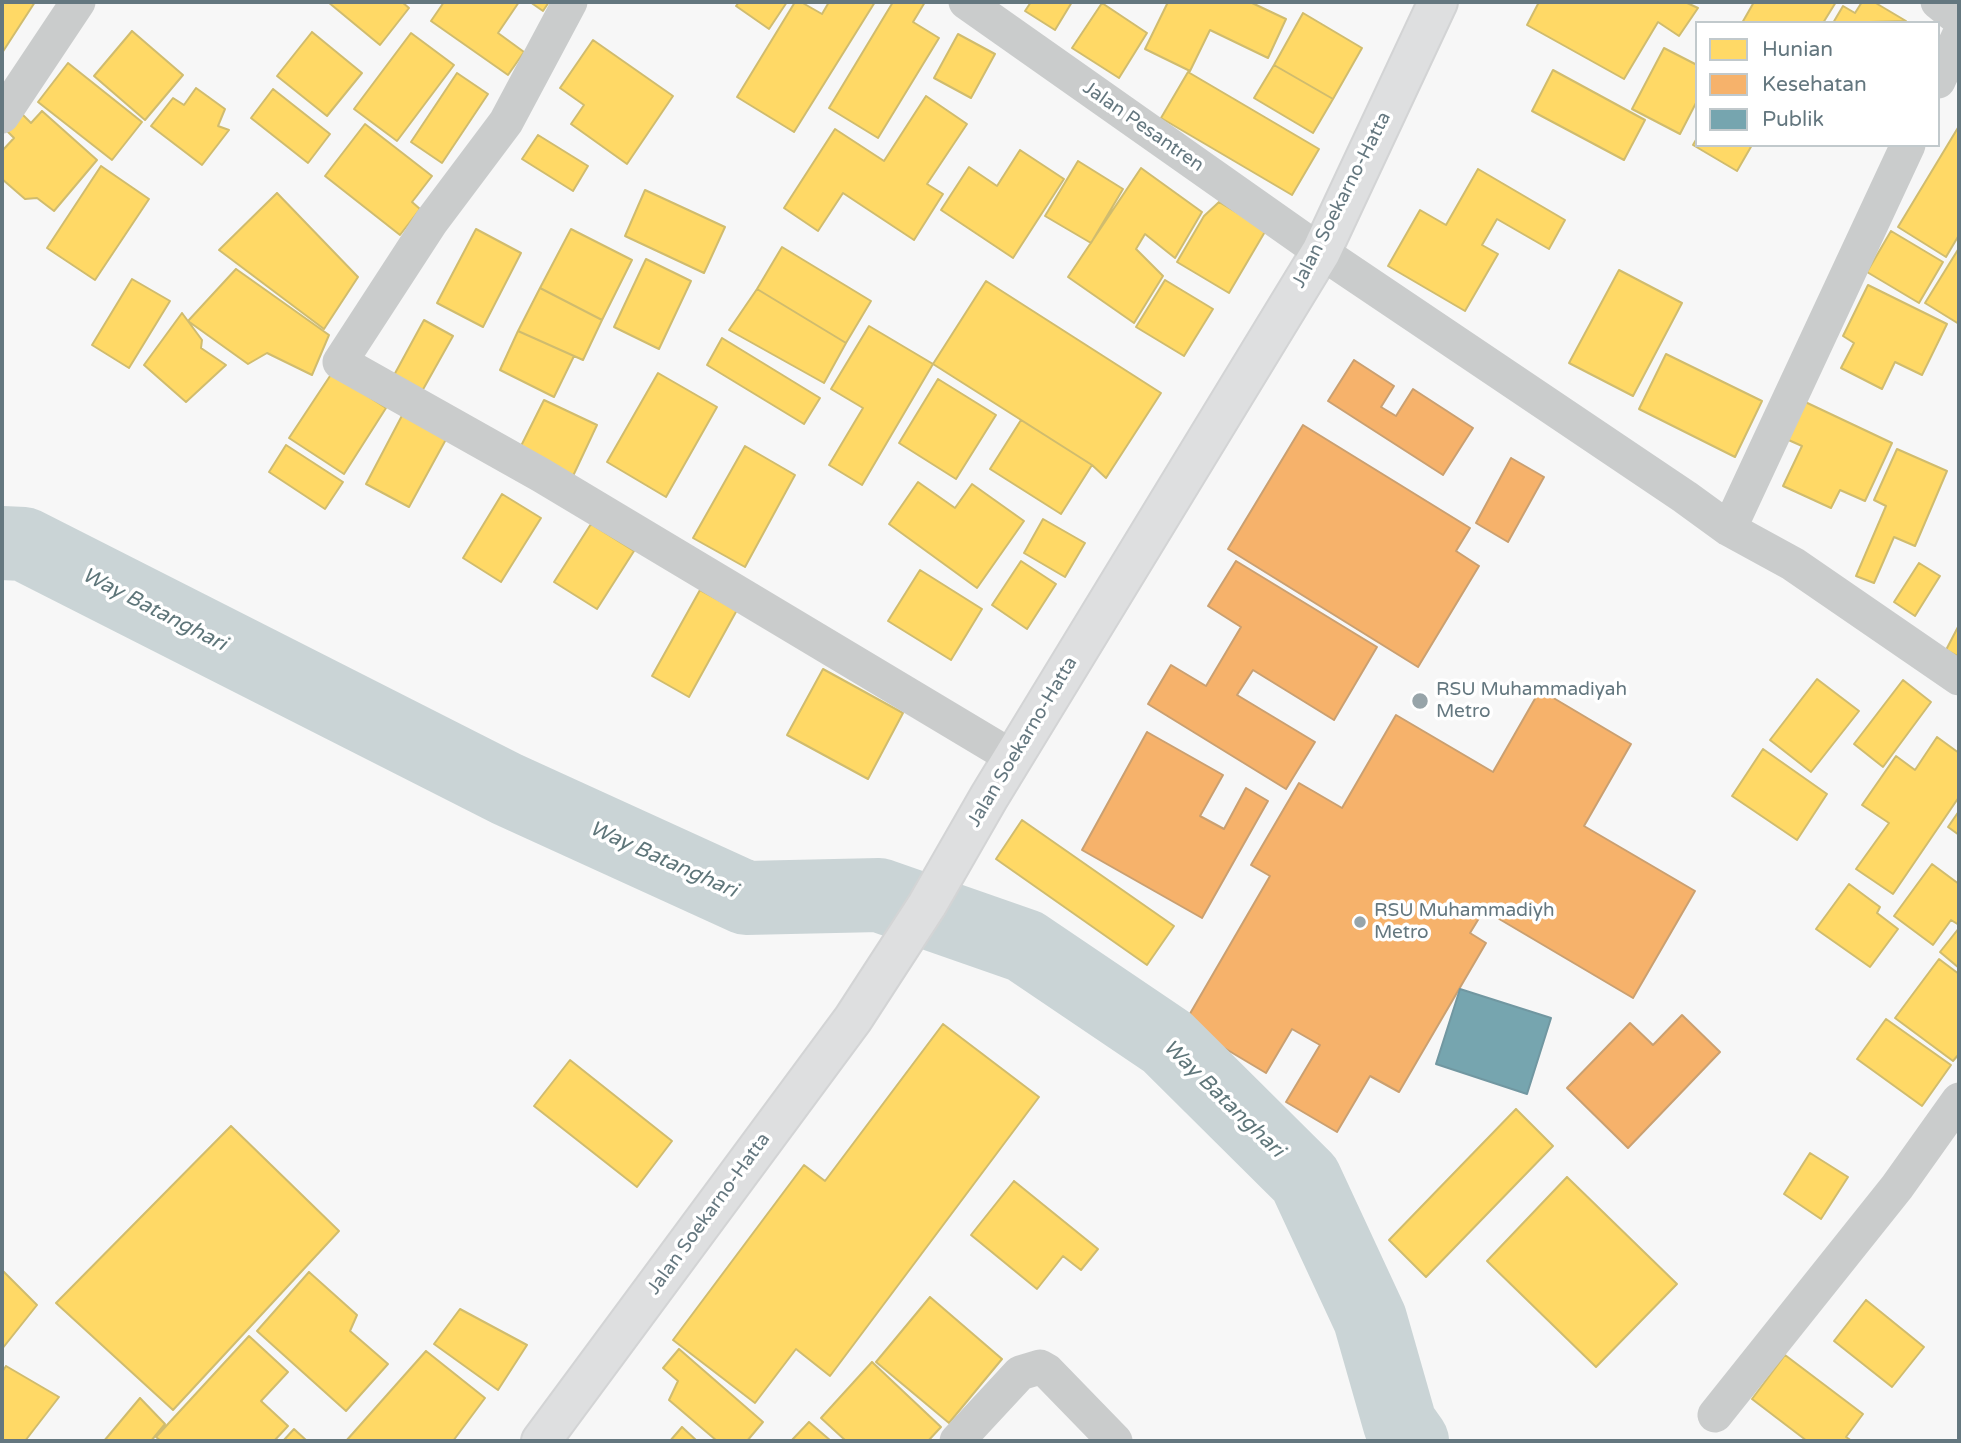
<!DOCTYPE html>
<style>
body{margin:0}
#map{position:relative;width:1961px;height:1443px;overflow:hidden;background:#f7f7f7;font-family:"Varela Round",sans-serif}
canvas{display:block}
.frame{position:absolute;inset:0;border:4px solid #64777f;pointer-events:none}
.legend{position:absolute;left:1695px;top:21px;width:245px;height:126px;box-sizing:border-box;background:#fff;border:2px solid #c1c9cc;margin:0;padding:9px 12px;list-style:none;font-size:21px;color:#64777f}
.legend li{display:flex;align-items:center;gap:14px;height:35px}
.legend b{width:35px;border:2px solid #c1c9cc}
</style>
<div id="map">
<canvas width="1961" height="1443"></canvas>
<div class="frame"></div>
<ul class="legend">
<li><b style="height:19px;background:#ffd966"></b>Hunian</li>
<li><b style="height:19px;background:#f6b26b"></b>Kesehatan</li>
<li><b style="height:19px;background:#76a5af"></b>Publik</li>
</ul>
</div>
<script>
const ctx = document.querySelector('canvas').getContext('2d');
ctx.lineJoin = 'round';
function fill(path, color) {
  ctx.fillStyle = color;
  ctx.fill(path, 'evenodd');
}
function poly(rows) {
  const path = new Path2D();
  for (const r of rows) {
    path.moveTo(r[0], r[1]);
    for (let i = 2; i < r.length; i += 2) path.lineTo(r[i], r[i + 1]);
  }
  return path;
}
function strokePath(path, color, width, dash) {
  ctx.strokeStyle = color;
  ctx.lineWidth = width;
  ctx.lineCap = dash ? 'butt' : 'round';
  ctx.setLineDash(dash || []);
  ctx.stroke(path);
}
function label(font, color, halo, rows, align = 'center') {
  ctx.font = font + ' "Varela Round",sans-serif';
  ctx.lineWidth = 7;
  ctx.setLineDash([]);
  ctx.textBaseline = 'middle';
  ctx.strokeStyle = halo;
  ctx.fillStyle = color;
  for (const [text, x, y, turn = 0] of rows) {
    ctx.save();
    ctx.translate(x, y);
    ctx.rotate((+turn || 0) * Math.PI / 180);
    ctx.textAlign = isNaN(turn) ? turn : align;
    if (halo) ctx.strokeText(text, 0, 0);
    ctx.fillText(text, 0, 0);
    ctx.restore();
  }
}
const homes = poly([
 [2,2,35,2,2,53,2,2],
 [328,2,402,2,409,8,380,45,328,2],
 [444,2,519,2,498,33,524,52,508,75,431,21,444,2],
 [530,2,549,2,543,11,530,2],
 [739,2,787,2,769,29,736,6,739,2],
 [795,2,801,2,822,14,829,2,875,2,794,132,737,97,795,2],
 [893,2,925,2,913,22,939,38,878,138,829,108,893,2],
 [1031,2,1072,2,1055,30,1025,11,1031,2],
 [1168,2,1250,2,1286,19,1268,58,1210,30,1190,71,1145,49,1168,2],
 [1539,2,1685,2,1698,8,1679,36,1658,22,1624,79,1527,25,1539,2],
 [1754,2,1836,2,1823,23,1742,23,1754,2],
 [1862,2,1874,2,1906,21,1833,23,1843,6,1855,13,1862,2],
 [1102,3,1147,33,1119,78,1072,48,1102,3],
 [1303,13,1362,48,1333,99,1274,65,1303,13],
 [132,31,183,75,145,120,94,76,132,31],
 [312,32,362,73,327,116,277,76,312,32],
 [411,33,454,65,397,141,354,109,411,33],
 [958,34,995,54,971,98,934,78,958,34],
 [593,40,673,96,627,164,571,124,584,105,560,88,593,40],
 [1664,48,1697,65,1697,101,1680,134,1632,109,1664,48],
 [68,63,142,122,112,160,38,102,68,63],
 [1274,65,1333,99,1313,133,1254,98,1274,65],
 [1553,70,1645,120,1624,160,1532,111,1553,70],
 [1188,72,1319,149,1292,195,1161,118,1188,72],
 [457,73,488,94,442,163,411,142,457,73],
 [196,88,225,109,218,126,229,130,202,165,151,126,173,98,184,105,196,88],
 [273,89,330,134,308,163,251,118,273,89],
 [926,96,967,124,927,184,943,194,914,240,843,193,818,231,784,208,835,129,884,161,926,96],
 [42,111,97,160,54,211,37,198,25,199,2,179,2,151,14,138,7,131,22,114,31,123,42,111],
 [365,124,432,176,412,202,420,209,400,235,325,176,365,124],
 [1959,126,1959,235,1946,257,1898,227,1959,126],
 [538,135,588,166,573,191,522,159,538,135],
 [1697,138,1697,145,1752,145,1737,171,1693,145,1697,138],
 [1020,150,1064,179,1013,258,941,210,969,167,997,186,1020,150],
 [1078,161,1123,189,1091,243,1045,216,1078,161],
 [101,166,149,199,95,280,47,248,101,166],
 [1141,168,1202,212,1175,258,1145,234,1136,249,1163,276,1134,323,1068,277,1141,168],
 [1478,169,1565,220,1549,249,1497,219,1482,245,1498,254,1465,311,1388,266,1420,210,1446,225,1478,169],
 [645,190,725,227,704,273,625,236,645,190],
 [277,193,358,277,324,329,219,250,277,193],
 [1219,202,1266,230,1229,293,1177,262,1204,216,1219,202],
 [476,229,521,253,483,327,437,303,476,229],
 [571,229,632,260,602,320,540,288,571,229],
 [1891,231,1943,262,1919,303,1867,272,1891,231],
 [782,247,871,301,846,343,757,289,782,247],
 [1959,248,1959,324,1925,303,1959,248],
 [646,259,691,281,659,349,614,327,646,259],
 [236,269,329,335,312,375,267,353,248,364,188,321,236,269],
 [1619,270,1682,303,1633,396,1569,363,1619,270],
 [132,279,170,301,129,368,92,345,132,279],
 [1165,280,1213,309,1184,356,1136,327,1165,280],
 [986,281,1161,393,1106,478,1092,465,933,364,986,281],
 [1868,285,1947,324,1922,375,1895,362,1882,389,1841,368,1854,343,1843,336,1868,285],
 [540,288,602,320,583,360,518,331,540,288],
 [757,289,846,343,824,383,729,330,757,289],
 [182,313,202,340,201,348,226,365,186,402,144,365,182,313],
 [424,320,453,336,421,393,393,377,424,320],
 [869,326,933,364,862,485,829,465,863,408,831,389,869,326],
 [518,331,574,356,554,397,500,370,518,331],
 [722,338,820,398,804,424,707,365,722,338],
 [1666,354,1762,401,1735,457,1639,409,1666,354],
 [332,373,386,408,344,474,289,438,332,373],
 [658,373,717,407,666,497,607,462,658,373],
 [938,379,996,415,956,479,899,443,938,379],
 [544,400,597,425,573,476,519,450,544,400],
 [1801,400,1892,443,1865,501,1840,490,1831,508,1783,486,1802,446,1784,438,1801,400],
 [406,408,450,432,409,507,366,484,406,408],
 [1021,420,1092,465,1061,514,990,469,1021,420],
 [286,445,343,482,325,509,269,472,286,445],
 [745,446,795,475,745,567,693,538,745,446],
 [1897,449,1947,471,1915,546,1894,537,1874,583,1856,576,1886,506,1874,500,1897,449],
 [918,482,955,508,972,484,1024,521,977,588,889,524,918,482],
 [502,494,541,518,501,582,463,558,502,494],
 [1043,519,1085,543,1065,577,1024,553,1043,519],
 [591,524,634,551,597,609,554,582,591,524],
 [1021,561,1056,584,1027,629,992,605,1021,561],
 [1919,563,1940,576,1915,616,1894,602,1919,563],
 [920,570,982,609,951,660,888,621,920,570],
 [700,590,737,610,689,697,652,676,700,590],
 [1959,625,1959,657,1946,650,1959,625],
 [823,669,903,713,868,779,787,735,823,669],
 [1817,679,1859,711,1811,772,1770,740,1817,679],
 [1903,680,1931,702,1883,767,1854,744,1903,680],
 [1937,737,1959,753,1959,797,1893,894,1856,869,1889,823,1862,805,1896,756,1915,770,1937,737],
 [1763,749,1827,794,1797,840,1732,796,1763,749],
 [1959,811,1959,835,1948,827,1959,811],
 [1022,820,1174,926,1147,965,996,859,1022,820],
 [1932,864,1959,884,1959,925,1951,920,1933,945,1894,916,1932,864],
 [1849,884,1880,907,1877,913,1898,929,1870,967,1816,929,1849,884],
 [1959,928,1959,968,1940,952,1959,928],
 [1939,959,1959,974,1959,1054,1953,1061,1895,1018,1939,959],
 [1886,1019,1951,1065,1922,1106,1857,1059,1886,1019],
 [943,1024,1039,1097,830,1376,796,1349,755,1403,673,1340,804,1165,825,1181,943,1024],
 [570,1060,672,1141,637,1187,534,1106,570,1060],
 [1516,1109,1553,1146,1426,1277,1389,1240,1516,1109],
 [231,1126,339,1231,173,1410,56,1303,231,1126],
 [1810,1153,1848,1177,1821,1219,1784,1194,1810,1153],
 [1567,1177,1677,1284,1596,1367,1487,1261,1567,1177],
 [1014,1181,1098,1249,1081,1270,1063,1256,1037,1289,971,1235,1014,1181],
 [2,1270,37,1305,2,1349,2,1270],
 [309,1272,357,1315,350,1331,388,1364,346,1411,257,1331,309,1272],
 [930,1297,1002,1359,949,1423,876,1362,930,1297],
 [1866,1300,1924,1347,1892,1387,1834,1341,1866,1300],
 [460,1309,527,1345,498,1390,434,1344,460,1309],
 [249,1336,288,1372,261,1401,288,1426,274,1441,161,1441,156,1437,249,1336],
 [679,1349,763,1422,747,1441,717,1441,669,1400,678,1381,663,1368,679,1349],
 [426,1351,485,1398,453,1441,346,1441,426,1351],
 [1785,1355,1863,1414,1846,1437,1852,1441,1807,1441,1752,1399,1785,1355],
 [872,1362,941,1427,928,1441,846,1441,821,1418,872,1362],
 [6,1366,59,1397,25,1441,2,1441,2,1372,6,1366],
 [140,1398,165,1424,151,1441,104,1441,140,1398],
 [809,1422,831,1441,791,1441,809,1422],
 [682,1427,697,1441,670,1441,682,1427],
 [294,1429,307,1441,283,1441,294,1429]
]);
const health = poly([
 [1354,360,1394,386,1381,407,1396,416,1413,389,1473,428,1443,475,1328,401,1354,360],
 [1303,425,1470,528,1456,551,1479,566,1418,667,1228,549,1303,425],
 [1511,458,1544,477,1508,542,1476,523,1511,458],
 [1236,561,1377,647,1334,720,1253,670,1237,695,1315,742,1286,789,1148,704,1171,665,1206,686,1241,627,1208,606,1236,561],
 [1540,690,1631,744,1584,826,1695,891,1633,998,1484,910,1470,933,1486,943,1399,1092,1370,1076,1337,1132,1286,1102,1320,1045,1292,1029,1266,1073,1184,1024,1270,876,1251,865,1299,783,1342,808,1396,715,1493,772,1540,690],
 [1147,732,1223,775,1200,816,1224,829,1246,788,1268,801,1202,918,1082,850,1147,732],
 [1682,1015,1720,1052,1628,1148,1567,1088,1630,1023,1653,1045,1682,1015]
]);
const public = poly([
 [1460,989,1551,1018,1527,1094,1436,1064,1460,989]
]);
const river = poly([
 [2,543,24,544,507,789,746,898,879,895,1025,946,1167,1042,1305,1179,1370,1319,1400,1424,1412,1441]
]);
const minor = poly([
 [570,2,506,122,431,222,340,362,541,475,1012,757],
 [966,2,1321,252,1685,497,1729,529,1793,564,1959,678],
 [1938,2,1959,19],
 [1938,81,1959,36],
 [2,116,78,2],
 [1729,529,1908,145],
 [1715,1415,1897,1187,1959,1100],
 [957,1441,1020,1373,1040,1367,1047,1371,1115,1441]
]);
const primary = poly([
 [541,1441,853,1019,927,905,989,797,1321,252,1438,2]
]);
const markers = [
 [1420,701,9,"#97a4a9"],
 [1360,922,7,"#97a4a9"]
];
const streetNames = [
 ["Jalan Pesantren",1143,127,35],
 ["Jalan Soekarno-Hatta",1342,200,-63],
 ["Jalan Soekarno-Hatta",1023,742,-59],
 ["Jalan Soekarno-Hatta",709,1214,-54]
];
const poiNames = [
 ["RSU Muhammadiyah",1436,690],
 ["Metro",1436,712],
 ["RSU Muhammadiyh",1374,911],
 ["Metro",1374,933]
];
const waterNames = [
 ["Way Batanghari",154,610,27],
 ["Way Batanghari",663,860,24],
 ["Way Batanghari",1223,1099,44]
];
fill(homes, '#ffd966');
strokePath(homes, '#d0bc6e', 2);
fill(health, '#f6b26b');
strokePath(health, '#caa071', 2);
fill(public, '#76a5af');
strokePath(public, '#7197a1', 2);
strokePath(river, '#cad4d6', 74);
strokePath(primary, '#d3d4d5', 42);
strokePath(minor, '#cacccc', 35);
strokePath(primary, '#dedfe0', 38);
for (const [x, y, r, color] of markers) {
  const dot = new Path2D();
  dot.arc(x, y, r, 0, 2 * Math.PI);
  ctx.fillStyle = color;
  ctx.fill(dot);
  strokePath(dot, '#fff', 2.5);
}
label('19px', '#64777f', '#fff', streetNames);
label('19px', '#64777f', '#fff', poiNames, 'left');
label('italic 21px', '#5f767a', '#fff', waterNames);
</script>
